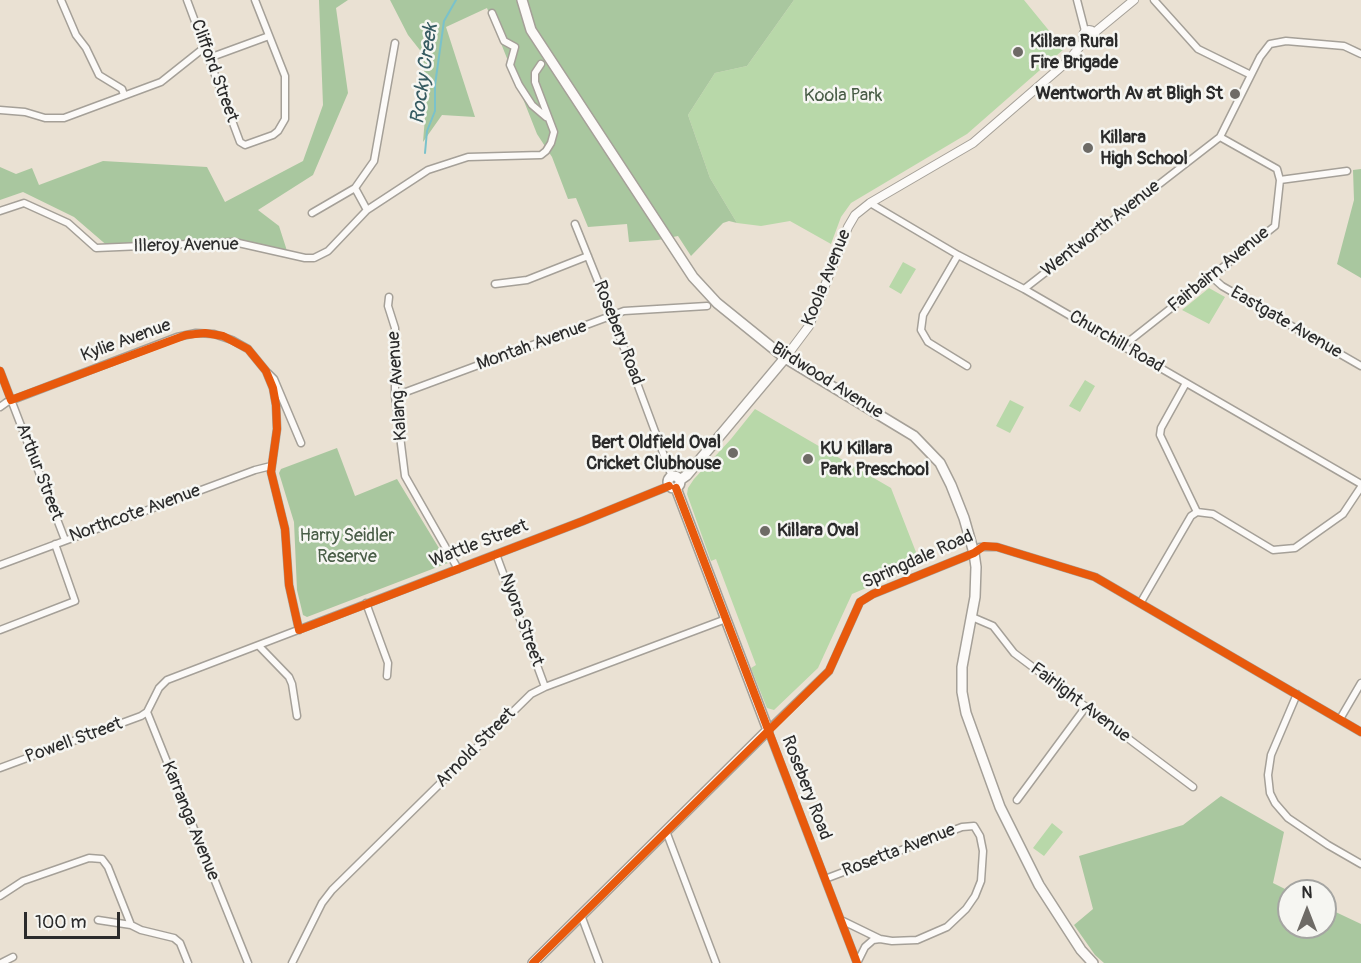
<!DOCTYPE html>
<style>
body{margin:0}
#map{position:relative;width:1361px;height:963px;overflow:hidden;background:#eae1d3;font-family:Pangolin,sans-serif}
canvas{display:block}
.north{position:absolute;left:1277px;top:879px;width:60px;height:60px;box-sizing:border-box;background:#f6f6f2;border:2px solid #a5a5a2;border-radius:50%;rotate:0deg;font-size:16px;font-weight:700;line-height:24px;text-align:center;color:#2b2b2b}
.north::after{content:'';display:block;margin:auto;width:21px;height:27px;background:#6e6b66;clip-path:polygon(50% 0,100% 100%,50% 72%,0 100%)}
.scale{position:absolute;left:24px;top:912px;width:96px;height:27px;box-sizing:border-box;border:3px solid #2b2b2b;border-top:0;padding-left:8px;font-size:18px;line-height:21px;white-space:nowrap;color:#2b2b2b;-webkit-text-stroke:4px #f6f6f2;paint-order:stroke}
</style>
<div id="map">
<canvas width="1361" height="963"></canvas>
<div class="north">N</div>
<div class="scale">100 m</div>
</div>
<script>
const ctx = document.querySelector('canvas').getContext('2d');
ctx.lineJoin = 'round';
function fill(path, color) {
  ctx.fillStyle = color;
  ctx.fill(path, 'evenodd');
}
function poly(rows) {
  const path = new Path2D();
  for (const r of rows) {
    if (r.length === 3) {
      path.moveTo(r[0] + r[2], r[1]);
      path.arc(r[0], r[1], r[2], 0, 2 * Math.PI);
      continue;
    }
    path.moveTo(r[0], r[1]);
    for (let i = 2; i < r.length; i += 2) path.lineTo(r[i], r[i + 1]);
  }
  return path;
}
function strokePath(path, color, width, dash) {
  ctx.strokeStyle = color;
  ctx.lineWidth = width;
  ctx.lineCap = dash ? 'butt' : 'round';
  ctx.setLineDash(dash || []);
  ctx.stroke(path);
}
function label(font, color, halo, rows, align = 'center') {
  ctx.font = font + ' Pangolin,sans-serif';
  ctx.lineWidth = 5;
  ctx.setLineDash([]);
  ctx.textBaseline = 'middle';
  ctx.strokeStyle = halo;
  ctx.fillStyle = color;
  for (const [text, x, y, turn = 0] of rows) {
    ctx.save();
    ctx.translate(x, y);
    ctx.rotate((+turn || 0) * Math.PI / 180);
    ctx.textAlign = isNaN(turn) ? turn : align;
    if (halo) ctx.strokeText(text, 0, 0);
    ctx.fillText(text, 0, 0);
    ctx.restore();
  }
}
const green = poly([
 [794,0,1024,0,1064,49,967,134,851,203,841,217,831,244,790,221,761,226,737,223,710,178,688,115,715,73,747,66],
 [903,262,916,269,901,294,889,287],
 [1209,288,1225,297,1209,324,1182,310],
 [1085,380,1095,386,1080,412,1069,406],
 [1010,400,1024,407,1010,433,996,426],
 [755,409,891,488,921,565,852,594,818,668,774,710,767,708,751,668,756,665,716,559,711,561,687,494,688,488,694,479,731,439],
 [1052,823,1063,832,1044,856,1033,848]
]);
const forest = poly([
 [319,0,348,0,336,8,348,93,313,175,258,210,279,226,288,254,242,240,211,239,110,248,74,217,23,192,0,200,0,167,16,174,32,168,39,185,103,161,207,167,225,202,303,161,323,105],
 [390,0,794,0,747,66,715,73,688,115,710,178,737,223,729,221,723,223,691,256,678,236,658,240,629,242,627,224,588,227,576,198,568,199,552,157,537,134,487,8,446,27,475,117,442,115,423,142,426,105,423,54,408,35],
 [1361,169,1361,278,1337,264,1354,200,1353,170],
 [337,448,355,496,397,479,448,563,307,617,303,615,297,590,294,522,279,473,281,469],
 [1221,796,1284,832,1273,883,1289,891,1289,927,1325,927,1325,907,1361,924,1361,963,1104,963,1095,955,1074,925,1093,909,1079,856,1183,825]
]);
const stream = poly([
 [425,153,427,131,435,111,435,85,444,21,456,0]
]);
const minor = poly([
 [61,0,76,35,86,48,99,75,122,89,124,95],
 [187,0,240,142,245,145,273,135,278,131,285,119,285,76,255,0],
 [1077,0,1085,31],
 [1154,0,1198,49,1251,75],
 [492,13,504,41,515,47,510,65,519,85,532,105,546,117],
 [209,58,269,36],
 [0,110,25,112,45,118,64,118,161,82,205,47],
 [1280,180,1347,171],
 [870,203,958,255,1024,289,1361,484],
 [367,210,355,188,374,161,395,43],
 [0,211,24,203,68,223,96,248,234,242,305,258,314,258,328,251,367,210,428,170,468,157,541,155,546,151,551,143,554,132,535,82,535,73,541,64],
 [312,213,355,188],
 [575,224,612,316,672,477],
 [958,255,923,315,921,330,928,342,967,366],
 [1212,277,1222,286,1361,366],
 [495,284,527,280,588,256],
 [1024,289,1220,137,1260,57,1270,44,1286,41,1344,46,1361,54],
 [389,297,388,306,395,328,395,396,405,476,458,569],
 [1123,346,1275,226,1280,180,1277,169,1220,137],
 [0,371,65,540],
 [268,373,274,379,301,443],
 [1186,383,1161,428,1160,435,1197,512],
 [395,396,624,311,707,306],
 [0,407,7,402,177,337,196,333,214,334,232,340,248,349,266,371,273,388,276,405,277,429,271,472,285,529,289,585,299,630],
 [496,554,545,687],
 [0,565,255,470,271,466],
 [1141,602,1191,516,1197,512,1213,514,1273,550,1295,548,1343,514,1361,487],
 [366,603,388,663,387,676],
 [972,617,993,626,1014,653,1193,787],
 [0,630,75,601,55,544],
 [259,646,289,677,292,684,297,716],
 [1297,694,1271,755,1268,775,1270,793,1275,803,1288,818,1328,845,1361,864],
 [147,712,248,963],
 [1340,719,1361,683],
 [0,768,141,716,147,712,159,688,167,680,583,521,669,486],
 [1017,800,1085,708],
 [666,831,716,963],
 [825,879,962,827,974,826,980,836,983,851,981,881,975,896,966,909,947,927,917,940,892,941,880,939,841,920],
 [0,896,23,881,89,858,102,859,108,867,131,925,141,930,174,938,180,943,188,963],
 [581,915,599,963],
 [98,920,131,925],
 [1,963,13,957],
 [292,963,322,903,332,890,531,694,545,687,726,619],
 [857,963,768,730,829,671,860,602,873,594,974,553,980,547,997,547,1095,577,1361,732],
 [857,963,865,947,873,940,880,939]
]);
const tertiary = poly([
 [1089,36,6],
 [1094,33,1134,0],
 [785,358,809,326,848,227,855,215,870,203,973,143,1069,60,1085,40]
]);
const secondary = poly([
 [522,0,531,30,693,277,717,303,785,358,914,436,940,463,951,485,964,518,974,553,976,567,975,597,962,667,962,692,966,713,1000,807,1039,885,1081,950,1093,963],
 [674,482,6],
 [680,480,687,475,785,358],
 [533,963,768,730,676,488]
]);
const cycleway = poly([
 [0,371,11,400,186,335,205,333,223,336,248,349,266,371,273,388,276,405,277,429,271,472,285,529,289,585,299,630,583,521,669,486],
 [676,488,857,963],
 [533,963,829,671,860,602,873,594,974,553,984,546,997,547,1095,577,1361,732]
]);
const markers = [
 [1018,52,6,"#6e6b66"],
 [1235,94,6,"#6e6b66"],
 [1088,148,6,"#6e6b66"],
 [733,453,6,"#6e6b66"],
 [808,459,6,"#6e6b66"],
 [765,531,6,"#6e6b66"]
];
const poiNames = [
 ["Killara Rural",1030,42],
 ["Fire Brigade",1030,63],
 ["Wentworth Av at Bligh St",1223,94,"right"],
 ["Killara",1100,138],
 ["High School",1100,159],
 ["Bert Oldfield Oval",721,443,"right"],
 ["Cricket Clubhouse",721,464,"right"],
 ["KU Killara",820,449],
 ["Park Preschool",820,470],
 ["Killara Oval",777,531]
];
const streetNames = [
 ["Clifford Street",214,71,70],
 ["Wentworth Avenue",1101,229,-38],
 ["Illeroy Avenue",186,246,-1],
 ["Fairbairn Avenue",1219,270,-39],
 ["Koola Avenue",827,278,-68],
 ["Eastgate Avenue",1286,323,30],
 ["Rosebery Road",618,333,69],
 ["Kylie Avenue",126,341,-20],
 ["Churchill Road",1116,342,30],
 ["Montah Avenue",532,346,-20],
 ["Birdwood Avenue",827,381,32],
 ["Kalang Avenue",398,386,-94],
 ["Arthur Street",39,472,69],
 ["Northcote Avenue",135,514,-20],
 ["Wattle Street",479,544,-21],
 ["Springdale Road",918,560,-24],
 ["Nyora Street",521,620,70],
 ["Fairlight Avenue",1080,703,37],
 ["Powell Street",74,741,-20],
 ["Arnold Street",476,748,-45],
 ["Rosebery Road",806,788,69],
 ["Karranga Avenue",190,821,68],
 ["Rosetta Avenue",899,851,-21]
];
const parkNames = [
 ["Koola Park",843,96],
 ["Harry Seidler",347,536],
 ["Reserve",347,557]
];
const waterNames = [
 ["Rocky Creek",425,74,-82]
];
fill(green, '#b8d8a9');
fill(forest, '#a9c79f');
strokePath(stream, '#7ac2cb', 2);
strokePath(minor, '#a5a098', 9);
strokePath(tertiary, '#a5a098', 10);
strokePath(secondary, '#a5a098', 12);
strokePath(minor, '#fcfaf8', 6);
strokePath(tertiary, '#fcfaf8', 8);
strokePath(secondary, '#fcfaf8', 9);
strokePath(cycleway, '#e8590c', 8);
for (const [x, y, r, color] of markers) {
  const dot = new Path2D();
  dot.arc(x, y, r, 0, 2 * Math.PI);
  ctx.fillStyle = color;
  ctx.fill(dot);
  strokePath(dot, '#f6f6f2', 2);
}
label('bold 18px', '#2b2b2b', '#f6f6f2', poiNames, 'left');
label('18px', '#2b2b2b', '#f6f6f2', streetNames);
label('18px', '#495d47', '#f6f6f2', parkNames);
label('italic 20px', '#365b62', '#f6f6f2', waterNames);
</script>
